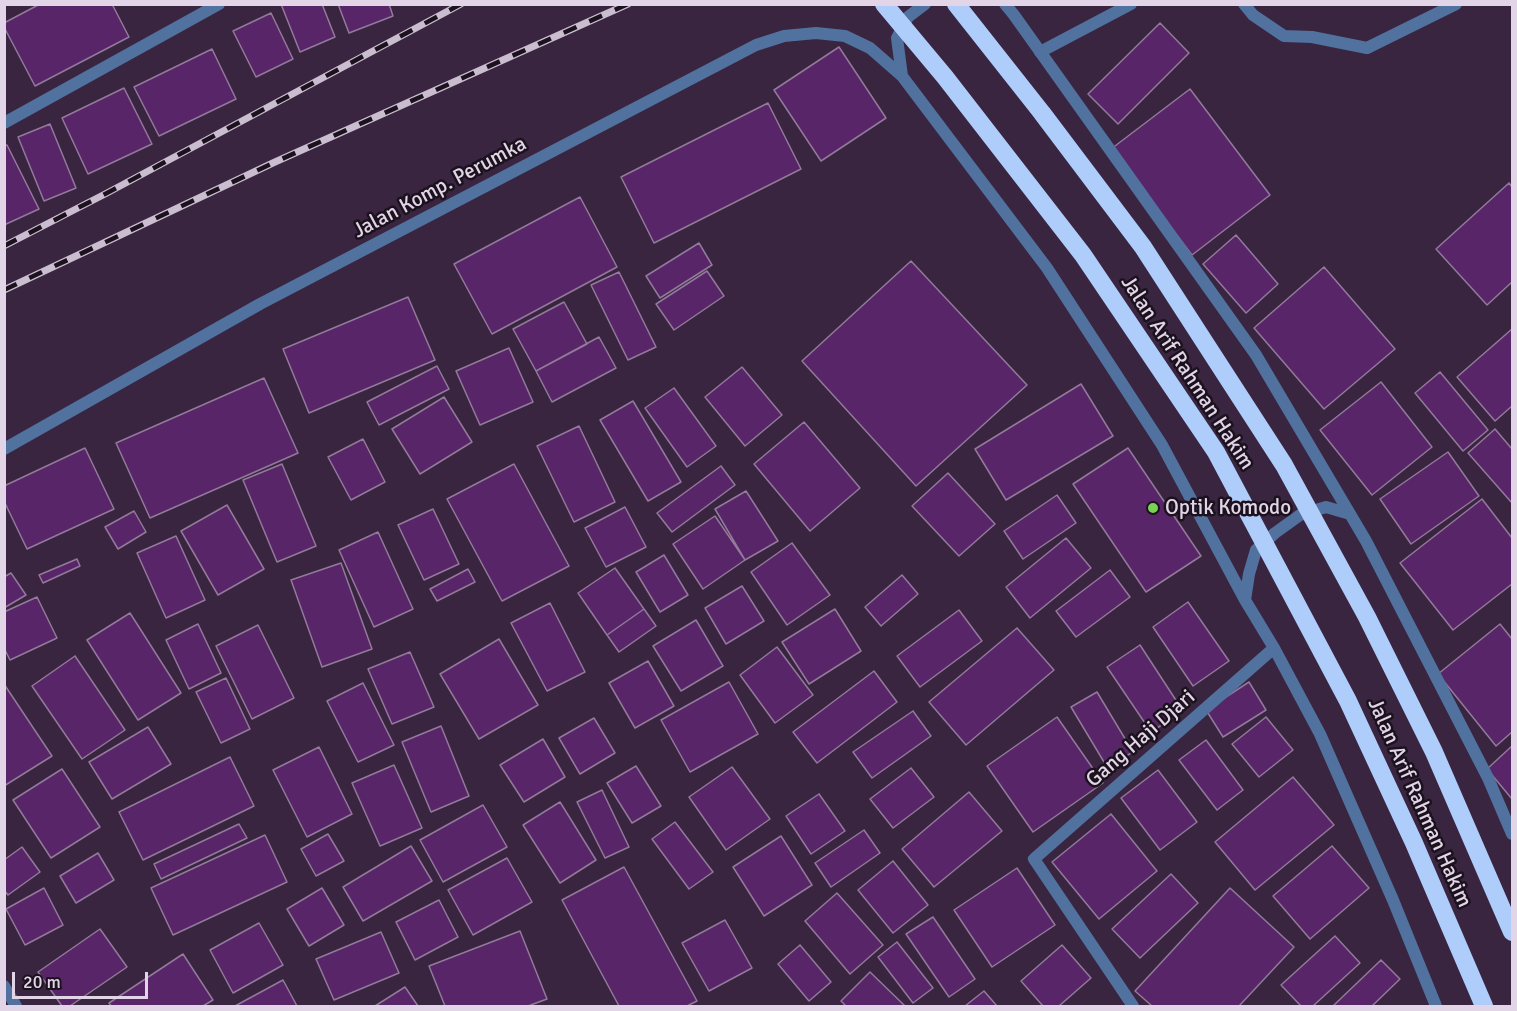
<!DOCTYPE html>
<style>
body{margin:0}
#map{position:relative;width:1517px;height:1011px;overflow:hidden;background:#392540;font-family:Signika,sans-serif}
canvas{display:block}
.frame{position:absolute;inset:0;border:6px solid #e2d5e7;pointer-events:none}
.scale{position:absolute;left:12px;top:972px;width:136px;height:27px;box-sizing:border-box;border:3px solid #e2d5e7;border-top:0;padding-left:8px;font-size:18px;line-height:21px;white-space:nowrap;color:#e2d5e7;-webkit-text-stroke:4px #1b121e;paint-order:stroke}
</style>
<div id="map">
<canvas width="1517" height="1011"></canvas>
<div class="frame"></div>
<div class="scale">20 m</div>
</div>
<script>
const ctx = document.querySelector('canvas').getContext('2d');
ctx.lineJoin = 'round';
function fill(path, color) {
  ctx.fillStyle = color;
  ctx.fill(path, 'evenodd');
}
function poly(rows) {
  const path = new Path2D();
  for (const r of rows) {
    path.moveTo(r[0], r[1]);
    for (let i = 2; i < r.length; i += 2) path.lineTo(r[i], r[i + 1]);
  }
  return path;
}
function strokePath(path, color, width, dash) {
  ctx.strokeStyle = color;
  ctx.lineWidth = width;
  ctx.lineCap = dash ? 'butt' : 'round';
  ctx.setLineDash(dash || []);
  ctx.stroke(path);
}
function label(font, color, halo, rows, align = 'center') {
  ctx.font = font + ' Signika,sans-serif';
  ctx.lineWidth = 5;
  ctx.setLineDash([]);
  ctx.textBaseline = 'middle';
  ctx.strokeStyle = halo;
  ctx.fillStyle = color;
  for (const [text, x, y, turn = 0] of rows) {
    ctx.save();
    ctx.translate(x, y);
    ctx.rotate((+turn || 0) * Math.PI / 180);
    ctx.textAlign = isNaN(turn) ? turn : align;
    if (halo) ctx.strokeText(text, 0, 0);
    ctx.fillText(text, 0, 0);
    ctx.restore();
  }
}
const building = poly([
 [40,4,112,4,129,37,35,86,4,27,4,23,40,4],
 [281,4,322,4,335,37,300,52,281,4],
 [338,4,389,4,393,16,349,33,338,4],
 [271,13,293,59,256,77,233,31,271,13],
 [1160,23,1189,53,1118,124,1088,94,1160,23],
 [839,47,886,118,821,161,774,90,839,47],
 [212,49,236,99,159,136,134,87,212,49],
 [124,88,152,144,88,174,62,118,124,88],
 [1190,89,1270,195,1192,255,1111,149,1190,89],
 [768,103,801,169,654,243,621,177,768,103],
 [50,124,76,188,44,201,18,137,50,124],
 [7,145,39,209,4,225,4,146,7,145],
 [1509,183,1512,187,1512,282,1487,305,1436,249,1509,183],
 [580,197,617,267,492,334,454,264,580,197],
 [1236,235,1278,284,1246,313,1203,264,1236,235],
 [699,243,712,265,660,298,646,276,699,243],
 [911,261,1027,385,916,486,802,361,911,261],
 [1324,267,1395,349,1324,409,1254,328,1324,267],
 [707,271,724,296,674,330,656,304,707,271],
 [619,272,656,347,628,360,591,285,619,272],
 [408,297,435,360,309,413,283,349,408,297],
 [564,302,587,344,536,371,513,329,564,302],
 [1512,329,1512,406,1495,421,1457,377,1512,329],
 [599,337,616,368,552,402,536,371,599,337],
 [509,348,533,402,480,425,456,371,509,348],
 [437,366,449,389,379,425,367,402,437,366],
 [742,367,782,415,745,446,705,397,742,367],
 [1440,372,1488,430,1463,451,1415,393,1440,372],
 [264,378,298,453,150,518,116,443,264,378],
 [1381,382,1432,447,1372,495,1320,430,1381,382],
 [1081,384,1113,436,1006,500,975,449,1081,384],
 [674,388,716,446,687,467,645,408,674,388],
 [444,397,472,442,420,474,392,429,444,397],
 [633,401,681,482,648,501,600,420,633,401],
 [804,422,860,488,810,531,754,464,804,422],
 [579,426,615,502,574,522,537,446,579,426],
 [1495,429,1512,449,1512,503,1468,453,1495,429],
 [363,439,385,482,351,500,328,457,363,439],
 [85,448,114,509,27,549,4,501,4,486,85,448],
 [1128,448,1201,556,1146,592,1073,484,1128,448],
 [1448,452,1479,496,1411,544,1380,499,1448,452],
 [282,464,316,546,277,562,243,480,282,464],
 [514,464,569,566,502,601,447,499,514,464],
 [721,466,735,485,672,532,657,513,721,466],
 [948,473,995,524,959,556,912,506,948,473],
 [746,491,778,541,745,560,715,509,746,491],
 [1057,495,1076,523,1023,559,1004,531,1057,495],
 [1482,499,1512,538,1512,584,1453,630,1400,563,1482,499],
 [227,505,264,569,218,595,181,531,227,505],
 [625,507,646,547,606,567,585,528,625,507],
 [433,509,459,564,424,580,398,525,433,509],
 [134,511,146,532,118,549,105,527,134,511],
 [715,516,745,560,703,589,673,544,715,516],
 [378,532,413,609,374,627,339,550,378,532],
 [176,536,205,600,166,618,137,553,176,536],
 [1066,538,1091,568,1030,618,1006,587,1066,538],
 [792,543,830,595,787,625,751,572,792,543],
 [664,555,688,595,660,612,636,572,664,555],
 [77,559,80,566,43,583,39,575,77,559],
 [341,563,372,649,322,667,291,580,341,563],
 [615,568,644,609,607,635,578,593,615,568],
 [468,569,475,582,437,601,430,589,468,569],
 [1110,570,1130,597,1076,637,1056,611,1110,570],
 [11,573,26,595,4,608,4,577,11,573],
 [902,575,918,594,881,626,865,607,902,575],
 [742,586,764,621,726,644,705,608,742,586],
 [37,597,57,638,10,660,4,648,4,612,37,597],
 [1188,602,1229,661,1193,686,1153,627,1188,602],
 [550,603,585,672,547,691,511,623,550,603],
 [644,609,656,626,619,652,607,635,644,609],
 [835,609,861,651,809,684,782,642,835,609],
 [959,610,982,641,920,687,897,656,959,610],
 [130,613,181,693,138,720,87,640,130,613],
 [696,620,723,666,681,691,653,646,696,620],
 [198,624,221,673,189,689,166,640,198,624],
 [1500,624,1512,639,1512,732,1496,746,1438,674,1500,624],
 [258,625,294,698,252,719,216,646,258,625],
 [1017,628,1054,670,966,745,929,702,1017,628],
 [499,639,538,705,479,739,440,674,499,639],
 [1140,645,1183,711,1151,732,1107,667,1140,645],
 [777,647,813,695,775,723,740,675,777,647],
 [410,652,434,707,392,724,368,669,410,652],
 [75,656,125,730,82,759,32,686,75,656],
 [648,661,674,706,635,728,609,683,648,661],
 [874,671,897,702,817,763,793,732,874,671],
 [226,678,250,729,221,743,196,692,226,678],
 [729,682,758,734,690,772,661,720,729,682],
 [1249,682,1266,710,1223,737,1206,710,1249,682],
 [363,683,394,745,358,762,327,701,363,683],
 [4,684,52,756,4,786,4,684],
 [1097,692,1133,752,1107,767,1071,707,1097,692],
 [913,711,931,736,872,778,853,752,913,711],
 [1057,717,1103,783,1033,832,987,766,1057,717],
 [1266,717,1293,750,1259,777,1232,744,1266,717],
 [594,718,615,753,580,774,559,738,594,718],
 [441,726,469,796,431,812,402,742,441,726],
 [148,727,171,764,112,799,89,762,148,727],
 [543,739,565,777,524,802,500,765,543,739],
 [1206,740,1243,790,1217,810,1179,760,1206,740],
 [1512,746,1512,799,1487,769,1512,746],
 [319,747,352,814,307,837,273,770,319,747],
 [230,757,254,806,143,860,119,812,230,757],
 [394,765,422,828,380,846,352,783,394,765],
 [636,766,661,806,632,823,607,783,636,766],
 [732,767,770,819,726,850,689,797,732,767],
 [911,768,934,797,893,828,870,799,911,768],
 [62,769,100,827,51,858,13,800,62,769],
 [1158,770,1197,822,1160,850,1121,798,1158,770],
 [1293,777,1334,825,1255,890,1215,842,1293,777],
 [602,790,629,847,605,858,577,802,602,790],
 [969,792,1002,831,934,887,902,849,969,792],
 [819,794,845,831,811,854,786,816,819,794],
 [560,802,596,860,560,883,523,825,560,802],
 [483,805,507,847,443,882,420,840,483,805],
 [1111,814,1157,871,1099,919,1052,862,1111,814],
 [675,822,713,872,689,889,652,839,675,822],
 [239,824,247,838,161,879,154,864,239,824],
 [864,830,880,853,831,887,815,863,864,830],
 [328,834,344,861,316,876,301,849,328,834],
 [265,835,287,882,173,935,151,888,265,835],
 [781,836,812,885,764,916,733,867,781,836],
 [411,846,432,881,363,921,343,887,411,846],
 [1332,846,1369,888,1310,939,1273,896,1332,846],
 [22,847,40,872,8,895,4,890,4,860,22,847],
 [98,853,114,880,76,903,60,876,98,853],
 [507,858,532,902,473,935,448,890,507,858],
 [893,861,928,905,893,933,858,890,893,861],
 [624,867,697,1001,687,1006,619,1006,562,900,624,867],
 [1017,868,1055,925,992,967,954,910,1017,868],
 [1171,874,1198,903,1140,958,1112,929,1171,874],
 [44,888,63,925,25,945,6,909,44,888],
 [322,888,344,925,309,946,287,909,322,888],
 [1230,888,1294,947,1239,1006,1152,1006,1135,991,1230,888],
 [837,893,883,945,850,974,805,921,837,893],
 [439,900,458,937,415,960,396,922,439,900],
 [933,917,975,979,949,997,906,934,933,917],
 [725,920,752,968,709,991,682,943,725,920],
 [259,923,283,965,233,993,210,950,259,923],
 [100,929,127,967,70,1006,62,1006,38,972,100,929],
 [520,931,547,999,528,1006,445,1006,429,966,520,931],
 [381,932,399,973,334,1000,316,959,381,932],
 [1335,936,1360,963,1313,1006,1301,1006,1281,985,1335,936],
 [897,942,933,988,913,1003,878,957,897,942],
 [800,945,831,982,809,1001,778,964,800,945],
 [1062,945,1091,978,1059,1006,1043,1006,1021,981,1062,945],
 [183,954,213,1000,203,1006,111,1006,109,1003,183,954],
 [1381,960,1400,979,1372,1006,1333,1006,1381,960],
 [870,972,905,1006,846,1006,841,1001,870,972],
 [283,980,297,1006,235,1006,283,980],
 [405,987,418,1006,375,1006,405,987],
 [984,991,997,1006,965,1006,984,991]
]);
const lane = poly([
 [1244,4,1253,15,1284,36,1312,37,1367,48,1456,4],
 [1040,52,1131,4]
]);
const street = poly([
 [925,4,908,17,897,38,902,76,1047,268,1162,445,1245,600,1274,648,1320,734,1393,900,1436,1006],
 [1005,4,1014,15,1256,355,1366,541,1488,778,1512,834],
 [4,123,219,4],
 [4,449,260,304,756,45,784,36,816,33,845,36,870,48,902,76],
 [1245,600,1249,574,1256,550,1275,533,1300,515,1326,507,1350,514],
 [4,986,16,1006],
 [1133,1006,1034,859,1274,648]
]);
const rail = poly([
 [4,246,107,193,461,4],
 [4,290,275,162,628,4]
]);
const highwayBridge = poly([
 [884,4,945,77,1083,255,1216,452,1348,701,1414,843,1484,1006],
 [956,4,1042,113,1143,247,1284,465,1367,617,1434,752,1512,932]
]);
const markers = [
 [1153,508,6,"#7bd156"]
];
const streetNames = [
 ["Jalan Komp. Perumka",440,188,-28],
 ["Jalan Arif Rahman Hakim",1187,373,57],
 ["Gang Haji Djari",1141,739,-41],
 ["Jalan Arif Rahman Hakim",1419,803,66]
];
const poiNames = [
 ["Optik Komodo",1165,508]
];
fill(building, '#592569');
strokePath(building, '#927a9a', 1.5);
strokePath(lane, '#51719f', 12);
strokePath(street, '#51719f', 12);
strokePath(rail, '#cbbdd0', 7);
strokePath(rail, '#1b121e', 4.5, [14]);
strokePath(highwayBridge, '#aecdfb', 18);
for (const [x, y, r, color] of markers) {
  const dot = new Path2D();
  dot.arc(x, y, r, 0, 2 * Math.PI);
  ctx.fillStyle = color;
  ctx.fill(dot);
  strokePath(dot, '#1b121e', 2);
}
label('21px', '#e2d5e7', '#1b121e', streetNames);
label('21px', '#e2d5e7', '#1b121e', poiNames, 'left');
</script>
